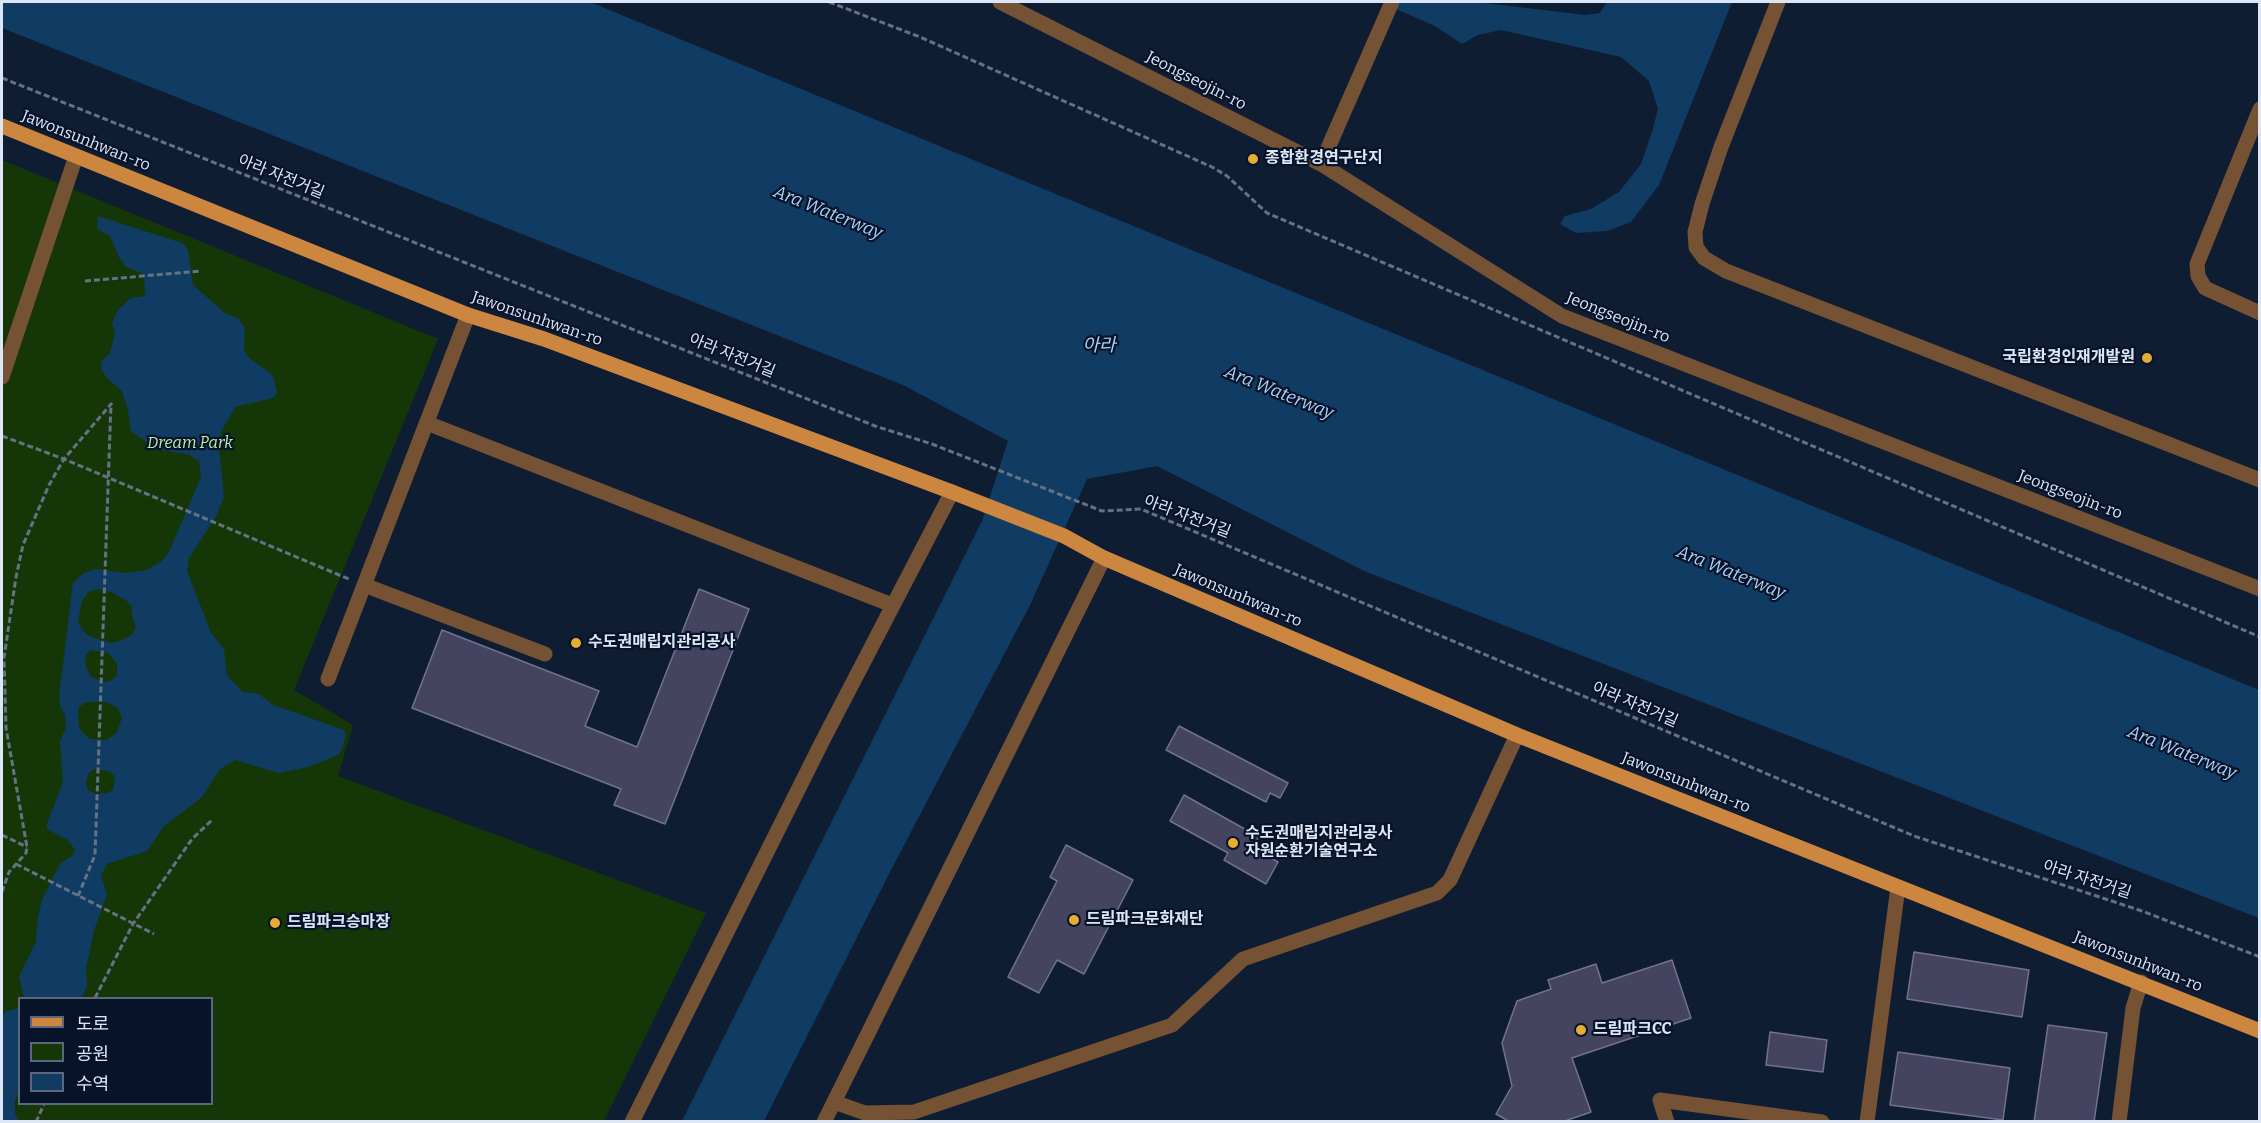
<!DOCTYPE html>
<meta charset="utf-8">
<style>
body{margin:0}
#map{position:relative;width:2261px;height:1123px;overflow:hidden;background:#0f1d33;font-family:Bitter,"Noto Sans KR",serif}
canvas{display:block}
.frame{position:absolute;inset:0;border:3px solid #dce6f6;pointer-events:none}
.legend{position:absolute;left:18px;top:997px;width:195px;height:108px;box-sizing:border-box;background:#071329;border:2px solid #5c677b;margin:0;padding:8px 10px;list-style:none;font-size:18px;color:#dce6f6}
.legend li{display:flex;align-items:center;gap:12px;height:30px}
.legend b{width:30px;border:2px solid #5c677b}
</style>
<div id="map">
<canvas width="2261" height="1123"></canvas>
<div class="frame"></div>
<ul class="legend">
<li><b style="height:8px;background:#cd863f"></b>도로</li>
<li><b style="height:16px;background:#153708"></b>공원</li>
<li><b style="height:16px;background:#103c64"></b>수역</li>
</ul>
</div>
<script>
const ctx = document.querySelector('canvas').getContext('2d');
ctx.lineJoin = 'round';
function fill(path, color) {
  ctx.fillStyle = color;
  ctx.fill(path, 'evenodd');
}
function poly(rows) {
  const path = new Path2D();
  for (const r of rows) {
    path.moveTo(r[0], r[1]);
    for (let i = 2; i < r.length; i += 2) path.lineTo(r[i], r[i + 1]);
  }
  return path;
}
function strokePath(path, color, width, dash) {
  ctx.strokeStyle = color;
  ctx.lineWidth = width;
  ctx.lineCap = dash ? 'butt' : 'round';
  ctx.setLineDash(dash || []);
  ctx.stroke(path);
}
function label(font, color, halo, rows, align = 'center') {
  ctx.font = font + ' Bitter,"Noto Sans KR",serif';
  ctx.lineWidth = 4.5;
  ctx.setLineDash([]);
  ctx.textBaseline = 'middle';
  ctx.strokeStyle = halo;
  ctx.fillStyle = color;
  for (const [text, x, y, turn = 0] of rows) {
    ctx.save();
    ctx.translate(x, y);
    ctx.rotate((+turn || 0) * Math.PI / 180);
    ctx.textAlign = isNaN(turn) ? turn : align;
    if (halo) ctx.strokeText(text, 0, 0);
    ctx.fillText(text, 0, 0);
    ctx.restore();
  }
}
const green = poly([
 [2,160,438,339,294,690,353,725,338,776,706,913,604,1121,2,1121],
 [20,998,212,998,212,1104,20,1104]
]);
const water = poly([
 [2,2,590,2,2259,690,2259,918,1364,571,1157,466,1087,479,1030,605,892,868,764,1121,682,1121,982,521,1008,441,903,385,2,28],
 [1380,2,1477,2,1585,15,1600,13,1607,2,1732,2,1659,185,1631,222,1607,231,1576,233,1560,224,1565,216,1591,209,1619,192,1641,164,1652,132,1658,109,1649,81,1621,57,1501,30,1478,35,1462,44,1435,26],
 [98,216,182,243,188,250,193,285,226,314,238,318,245,328,244,350,249,358,273,375,277,393,273,398,235,407,221,432,219,448,224,497,216,516,189,558,187,571,211,633,224,649,227,676,243,692,259,694,273,705,344,730,346,735,340,754,308,767,279,773,235,760,219,770,202,797,164,826,147,851,107,864,101,875,107,895,94,930,86,969,87,985,82,998,24,998,19,977,36,942,38,917,42,900,60,864,72,856,75,850,68,840,47,829,47,824,63,782,60,741,66,728,65,714,61,709,59,697,73,583,84,573,95,569,126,573,146,570,161,562,169,552,201,477,199,461,190,455,156,449,131,431,128,410,122,391,107,378,101,369,102,360,110,354,115,333,112,323,118,310,131,298,145,296,144,274,126,267,119,257,110,236,97,229],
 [96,589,111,592,126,600,132,607,132,616,136,627,132,635,120,641,111,643,91,637,83,631,78,621,82,601,88,592],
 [90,650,109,653,117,664,117,676,111,681,104,682,90,676,85,664,86,655],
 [86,702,107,702,118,708,122,718,117,732,107,740,90,739,84,734,79,728,78,712,79,707],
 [94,769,108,771,115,776,113,790,107,793,96,794,88,790,86,784,88,774],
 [19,1008,20,1087,15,1101,15,1114,19,1121,2,1121,2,1015,7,1011]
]);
const building = poly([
 [699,589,749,609,665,824,614,805,621,789,412,708,442,630,599,691,585,726,637,747,699,589],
 [1179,726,1288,783,1280,798,1270,793,1266,802,1166,750,1179,726],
 [1184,795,1259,837,1253,848,1278,862,1266,884,1224,860,1228,853,1170,821,1184,795],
 [1066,845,1133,880,1084,974,1057,960,1039,993,1008,977,1057,881,1050,877,1066,845],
 [1914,952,2029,970,2022,1017,1907,999,1914,952],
 [1672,960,1691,1018,1572,1058,1591,1112,1562,1122,1510,1122,1496,1114,1512,1086,1502,1043,1517,1001,1551,989,1548,980,1596,964,1602,983,1672,960],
 [2048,1025,2107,1033,2094,1122,2034,1122,2048,1025],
 [1770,1032,1827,1040,1823,1072,1766,1065,1770,1032],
 [1898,1052,2010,1068,2003,1120,1890,1105,1898,1052]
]);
const path = poly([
 [829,2,920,37,1212,167,1227,176,1267,213,2260,637],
 [2,78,875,426,932,444,1102,511,1141,509,1914,836,2142,911,2260,957],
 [85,281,201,271],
 [2,436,64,459,351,580],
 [2,835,27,847],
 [16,864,154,934],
 [2,892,9,872,26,853,27,847,6,728,4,658,16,577,23,545,49,485,64,459,112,403],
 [78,896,95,855,111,403],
 [95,998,133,924,192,839,213,819],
 [36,1122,44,1104]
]);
const minor = poly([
 [1000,2,1321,164,1562,316,2260,589],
 [1778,2,1721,147,1702,204,1695,232,1696,247,1704,258,1726,271,2260,480],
 [2260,109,2197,264,2198,276,2205,288,2260,313],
 [1321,164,1392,2],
 [2,377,76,156],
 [427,423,892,605],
 [364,585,545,654],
 [328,679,468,315],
 [834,1102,865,1113,914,1112,1172,1025,1243,959,1437,893,1450,880,1517,735],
 [632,1122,823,740,952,492],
 [824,1122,1104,558],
 [1667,1122,1660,1100,1822,1122],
 [1867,1122,1898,887],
 [2119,1122,2133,1008,2141,982]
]);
const major = poly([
 [2,126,468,315,544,339,952,492,1064,536,1104,558,1517,735,2260,1031]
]);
const markers = [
 [1253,159,6,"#e4ae35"],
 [2147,358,6,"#e4ae35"],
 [576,643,6,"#e4ae35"],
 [1233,843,6,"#e4ae35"],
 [1074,920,6,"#e4ae35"],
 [275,923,6,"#e4ae35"],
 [1581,1030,6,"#e4ae35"]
];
const streetNames = [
 ["Jeongseojin-ro",1196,81,27],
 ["Jawonsunhwan-ro",86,141,22],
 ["아라 자전거길",281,177,22],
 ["Jeongseojin-ro",1618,318,22],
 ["Jawonsunhwan-ro",537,319,19],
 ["아라 자전거길",732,356,22],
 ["Jeongseojin-ro",2070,495,21],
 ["아라 자전거길",1187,517,21],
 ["Jawonsunhwan-ro",1238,596,23],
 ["아라 자전거길",1635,705,23],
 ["Jawonsunhwan-ro",1686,783,22],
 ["아라 자전거길",2087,880,18],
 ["Jawonsunhwan-ro",2138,962,22]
];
const poiNames = [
 ["종합환경연구단지",1265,159],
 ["국립환경인재개발원",2135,358,"right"],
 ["수도권매립지관리공사",588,643],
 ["수도권매립지관리공사",1245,834],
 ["자원순환기술연구소",1245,852],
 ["드림파크문화재단",1086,920],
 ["드림파크승마장",287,923],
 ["드림파크CC",1593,1030]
];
const parkNames = [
 ["Dream Park",190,444]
];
const waterNames = [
 ["Ara Waterway",828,213,22],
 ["아라",1099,346],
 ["Ara Waterway",1279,393,22],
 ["Ara Waterway",1731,573,22],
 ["Ara Waterway",2182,753,22]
];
fill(green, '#153708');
fill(water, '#103c64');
fill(building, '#454460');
strokePath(building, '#737190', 1.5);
strokePath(path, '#657285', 3, [6, 3]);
strokePath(minor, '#745233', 15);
strokePath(major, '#cd863f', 15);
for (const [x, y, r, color] of markers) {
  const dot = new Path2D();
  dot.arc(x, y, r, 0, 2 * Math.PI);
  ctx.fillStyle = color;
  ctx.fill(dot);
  strokePath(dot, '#071329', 2);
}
label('16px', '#dce6f6', '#071329', streetNames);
label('bold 16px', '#dce6f6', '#071329', poiNames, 'left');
label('italic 16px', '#b7efa5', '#071329', parkNames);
label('italic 18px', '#acd1f9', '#071329', waterNames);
</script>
